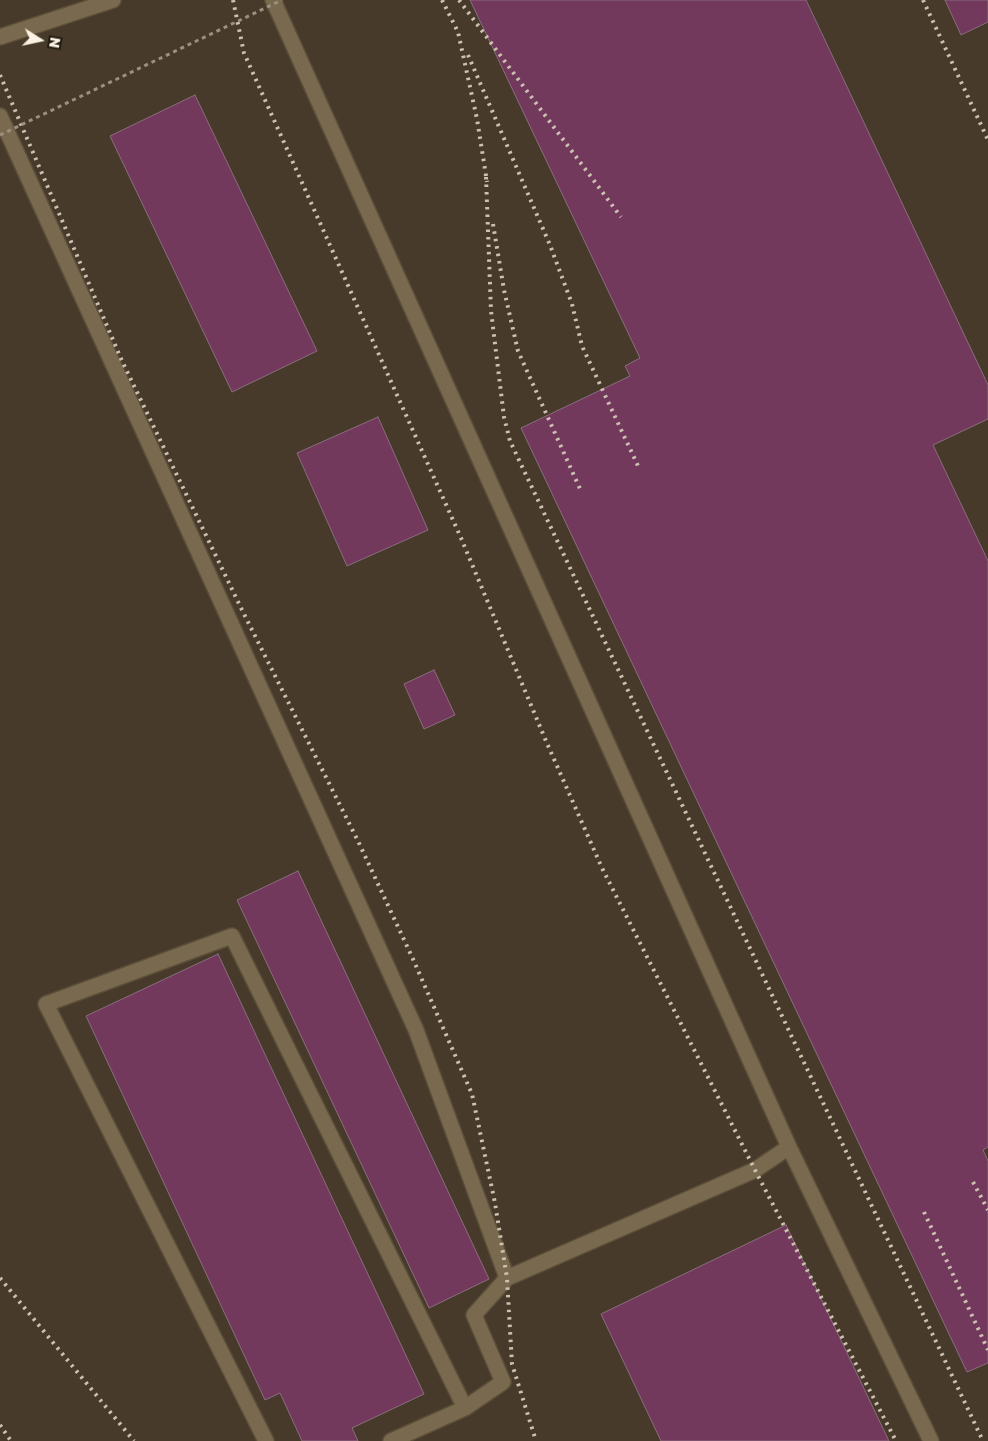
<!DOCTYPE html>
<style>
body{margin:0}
#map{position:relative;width:988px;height:1441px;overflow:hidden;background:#41321a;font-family:"Golos Text",sans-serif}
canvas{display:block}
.north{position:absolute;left:15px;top:15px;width:50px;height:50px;-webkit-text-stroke:4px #221b11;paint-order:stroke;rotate:100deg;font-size:14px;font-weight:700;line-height:20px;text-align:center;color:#fbf2e3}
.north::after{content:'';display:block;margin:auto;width:18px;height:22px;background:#fbf2e3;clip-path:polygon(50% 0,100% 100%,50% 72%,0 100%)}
</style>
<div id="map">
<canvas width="988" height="1441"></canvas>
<div class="north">N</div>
</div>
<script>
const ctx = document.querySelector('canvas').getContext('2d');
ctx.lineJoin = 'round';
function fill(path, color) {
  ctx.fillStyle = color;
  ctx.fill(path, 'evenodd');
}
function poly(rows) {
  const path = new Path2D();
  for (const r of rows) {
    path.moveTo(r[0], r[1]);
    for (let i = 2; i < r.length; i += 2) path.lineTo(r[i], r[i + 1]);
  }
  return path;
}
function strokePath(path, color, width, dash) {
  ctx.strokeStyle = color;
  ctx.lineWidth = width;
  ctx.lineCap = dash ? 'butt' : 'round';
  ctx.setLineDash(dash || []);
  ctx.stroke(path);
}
const industrial = poly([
 [0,0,988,0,988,1441,0,1441]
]);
const building = poly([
 [470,0,806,0,988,385,988,419,933,445,988,561,988,1147,983,1150,988,1161,988,1363,967,1372,521,428,630,376,625,366,640,358,470,0],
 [945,0,988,0,988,22,961,35,945,0],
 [195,95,317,351,232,392,110,136,195,95],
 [378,417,428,530,347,566,297,453,378,417],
 [434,670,455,715,424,729,404,684,434,670],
 [298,871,489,1279,429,1308,237,900,298,871],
 [218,954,424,1394,352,1428,358,1441,302,1441,280,1393,265,1400,86,1016,218,954],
 [786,1225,889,1441,661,1441,601,1314,786,1225]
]);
const minor = poly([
 [273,0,789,1147],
 [0,37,113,0],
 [0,116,416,1030,507,1278,755,1170,789,1147,931,1441],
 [266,1441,46,1004,232,936,465,1408],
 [391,1441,465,1408,503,1382,474,1315,507,1278]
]);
const rail = poly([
 [233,0,244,53,461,538,546,741,602,868,755,1170,896,1441],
 [442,0,458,32,477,119,487,182],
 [459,0,621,217],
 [923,0,988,140],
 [468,55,550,245,572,304,582,346,639,468],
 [0,75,122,361,242,610,358,841,413,959,472,1094,495,1203,507,1278,512,1364,536,1441],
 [486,177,491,311,504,417,510,441,983,1441],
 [493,224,504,290,518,351,581,491],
 [973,1182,988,1210],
 [924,1212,988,1350],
 [0,1278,134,1441],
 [0,1425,11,1441]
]);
const pathBridge = poly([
 [0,135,282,0]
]);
fill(industrial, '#473a2b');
fill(building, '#73395d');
strokePath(building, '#8a6d7d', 1);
strokePath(minor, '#5a4e38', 18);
strokePath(minor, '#79694f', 15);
strokePath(rail, '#ccc1b0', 4, [2.5, 5]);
strokePath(pathBridge, '#9c907c', 3, [4, 4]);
</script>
